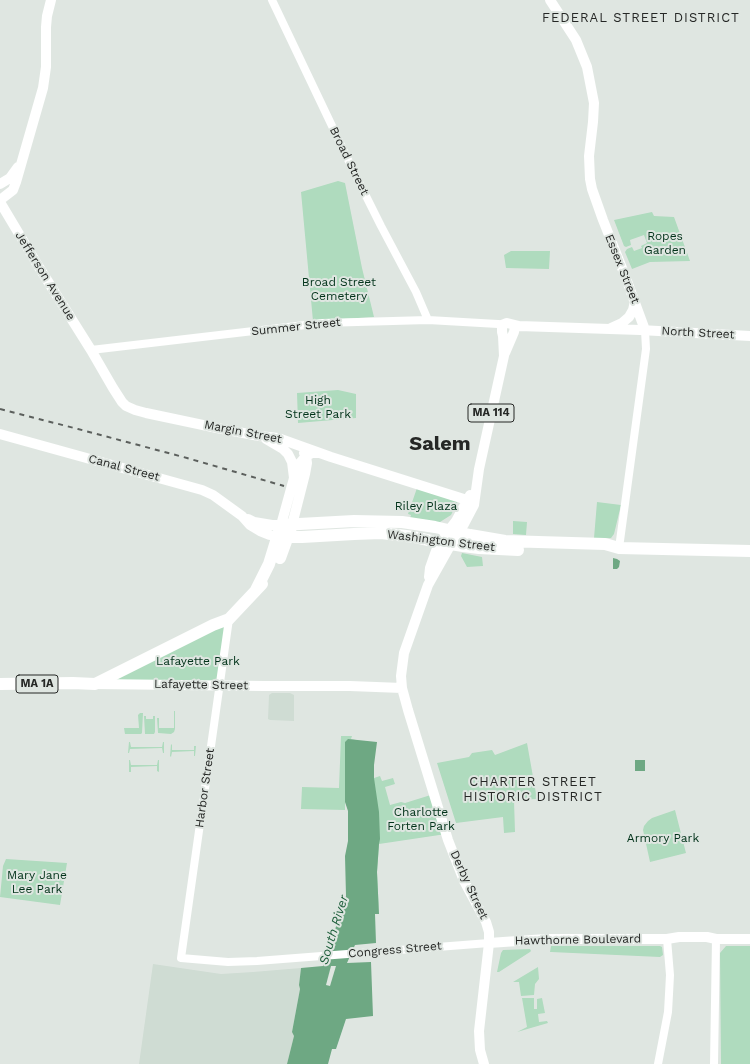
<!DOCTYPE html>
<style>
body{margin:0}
canvas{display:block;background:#dfe6e1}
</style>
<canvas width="750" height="1064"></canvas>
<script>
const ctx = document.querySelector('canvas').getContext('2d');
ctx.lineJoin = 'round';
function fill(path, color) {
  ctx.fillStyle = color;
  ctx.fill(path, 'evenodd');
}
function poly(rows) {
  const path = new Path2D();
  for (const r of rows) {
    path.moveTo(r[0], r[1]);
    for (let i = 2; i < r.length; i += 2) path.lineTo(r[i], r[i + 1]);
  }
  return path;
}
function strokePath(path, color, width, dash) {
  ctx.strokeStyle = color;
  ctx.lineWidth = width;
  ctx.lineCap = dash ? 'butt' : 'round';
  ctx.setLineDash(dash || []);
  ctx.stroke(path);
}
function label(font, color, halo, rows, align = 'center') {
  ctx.font = font + ' "Work Sans",sans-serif';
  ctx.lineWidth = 4;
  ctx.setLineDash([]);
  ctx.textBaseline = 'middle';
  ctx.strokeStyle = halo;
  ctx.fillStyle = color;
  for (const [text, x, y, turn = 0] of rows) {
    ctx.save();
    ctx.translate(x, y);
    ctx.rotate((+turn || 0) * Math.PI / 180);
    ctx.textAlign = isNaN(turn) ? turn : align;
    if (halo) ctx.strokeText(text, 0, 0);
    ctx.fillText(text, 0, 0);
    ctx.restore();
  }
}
const built = poly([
 [272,693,290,693,294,695,294,721,270,720,268,719,269,695],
 [153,964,221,974,253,972,301,968,299,985,300,989,292,1032,294,1036,287,1064,139,1064]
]);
const green = poly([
 [338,181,345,183,362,268,374,317,313,321,301,192],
 [652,212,654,216,674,217,690,261,650,262,632,269,625,252,627,249,632,247,634,251,642,248,641,246,647,243,644,235,630,240,631,245,626,247,624,246,614,220],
 [511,251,550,251,549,269,506,268,504,255],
 [338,390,356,394,356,418,298,423,297,393],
 [417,488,458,501,451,515,440,522,436,522,410,518,411,515,408,514],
 [597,502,621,505,614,534,611,538,594,538],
 [513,521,527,522,526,535,513,534],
 [462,553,482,557,483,566,467,567,461,556],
 [229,619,219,685,95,684],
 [174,711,175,711,175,729,174,732,171,734,158,733,157,718,159,718,159,728,174,728],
 [140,713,143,713,142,733,141,734,125,734,124,728,139,728,138,715],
 [144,716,146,716,146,719,153,719,153,716,155,716,155,732,154,734,145,734],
 [341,736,352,736,351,739,356,740,345,753,345,810,301,809,302,787,339,788],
 [129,742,130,742,131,747,162,747,163,742,164,742,164,753,163,753,162,748,130,749,129,753,128,753],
 [527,743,537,799,514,800,515,832,504,833,503,817,456,823,437,763,469,757,472,753,492,750,495,755],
 [171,744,172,745,172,750,194,750,194,746,196,746,195,756,194,756,194,751,172,752,171,757,170,756],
 [129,760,130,760,131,765,157,765,158,760,159,760,159,772,157,771,157,766,131,767,131,772,129,772],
 [374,765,374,778,380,776,382,781,393,778,395,784,385,787,390,805,401,802,405,803,434,794,446,834,379,844,377,872,379,914,365,766],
 [675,810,686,853,650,862,643,830,644,826,648,821,652,818],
 [6,859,67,863,60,905,0,897,3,866],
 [551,946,660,946,662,947,663,955,660,957,551,952,550,952],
 [726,946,750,946,750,1064,721,1064,720,953],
 [530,949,531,951,530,952,499,972,497,972,501,953,503,950],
 [538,967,539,979,535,984,534,995,521,996,519,982,513,982],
 [522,998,534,998,534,1009,537,1009,537,999,542,998,545,1013,538,1014,539,1022,547,1021,548,1023,517,1032,527,1027]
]);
const water = poly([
 [613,558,617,559,620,561,619,567,617,569,613,569],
 [348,739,377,742,374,765,374,778,379,812,380,839,379,844,377,872,379,914,375,914,376,943,355,945,347,963,371,962,373,1016,346,1019,336,1049,332,1049,328,1064,287,1064,294,1036,292,1032,300,989,299,985,301,968,323,966,346,896,345,856,348,841,348,811,345,802,345,742],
 [635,760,645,760,645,771,635,771]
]);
const pier = poly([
 [331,966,336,966,330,986,326,985]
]);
const minor = poly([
 [272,0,353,170,381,226,416,292,428,320],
 [91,350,322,323,428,320,498,324,502,325],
 [619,548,646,349,645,330],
 [229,619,181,958,228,962,257,961,489,943],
 [658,1064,668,1012,669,994,670,975,667,939],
 [714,1064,716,939]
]);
const major = poly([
 [550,0,576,40,587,67,594,103,593,122,589,156,590,179,592,189,603,220,624,273,645,330],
 [0,184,10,178,18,167],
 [0,200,13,190,16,182,43,88,46,67,46,27,47,16,51,0],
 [0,202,37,264,91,350,113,388,122,402,126,406,135,410,146,413,217,428,259,436,278,438,331,457,467,500],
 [611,328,622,323,629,317,633,310,635,301],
 [505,353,514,332,515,326],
 [0,434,202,490,213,495,242,516,250,525,260,531,270,535,278,537],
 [266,439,283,449,288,454,292,462,294,478],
 [248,519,254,522,272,525,281,525,294,478,300,463,306,456,312,453,319,453],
 [292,525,305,474,307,463,306,456,304,453],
 [429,577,430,568,436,551,440,542,456,521,470,495],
 [95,684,264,686,350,686,402,688],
 [489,943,546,939,667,939,679,937,707,937,716,939,750,939],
 [484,1064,480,1050,479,1031,489,943,489,932,486,922,464,881,448,840,408,710,402,688,401,676,404,653,428,585,451,544,464,524,474,505,479,469,504,356,503,336,502,332,502,325,507,323,519,326,640,330,750,336]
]);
const highway = poly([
 [280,537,302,537,354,534,381,533,414,537,432,541,463,546,479,548,518,550],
 [280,558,292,525],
 [256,590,269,564,281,525,354,521,402,522,435,527,470,535,505,541,605,544,619,548,750,551],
 [0,684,73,683,95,684,213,625,229,619,262,584]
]);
const rail = poly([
 [0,409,78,429,187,458,284,486]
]);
const shields = [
 [491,413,46],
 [37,684,42]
];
const shieldNames = [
 ["MA 114",491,413],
 ["MA 1A",37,684]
];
const streetNames = [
 ["Broad Street",349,161,64],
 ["Essex Street",622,269,68],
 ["Jefferson Avenue",45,276,58],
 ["Summer Street",296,327,-6],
 ["North Street",698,333,3],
 ["Margin Street",243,432,11],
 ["Canal Street",124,468,15],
 ["Washington Street",441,541,7],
 ["Lafayette Street",201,685,1],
 ["Harbor Street",205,788,-82],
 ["Derby Street",469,885,65],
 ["Hawthorne Boulevard",578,940,-1],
 ["Congress Street",395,950,-5]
];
const parkNames = [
 ["Ropes",665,236],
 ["Garden",665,250],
 ["Broad Street",339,282],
 ["Cemetery",339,296],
 ["High",318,400],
 ["Street Park",318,414],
 ["Riley Plaza",426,506],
 ["Lafayette Park",198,661],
 ["Charlotte",421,812],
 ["Forten Park",421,826],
 ["Armory Park",663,838],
 ["Mary Jane",37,875],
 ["Lee Park",37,889]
];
const neighbourhoodNames = [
 ["FEDERAL STREET DISTRICT",641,18],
 ["CHARTER STREET",533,782],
 ["HISTORIC DISTRICT",533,797]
];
const waterNames = [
 ["South River",334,930,-73]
];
const townNames = [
 ["Salem",440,444]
];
fill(built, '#cfdcd3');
fill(green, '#afdbbe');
fill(water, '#6ea883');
fill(pier, '#dfe6e1');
strokePath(minor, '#fff', 8);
strokePath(major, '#fff', 10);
strokePath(highway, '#fff', 12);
strokePath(rail, '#5c605d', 2, [5, 5]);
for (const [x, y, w] of shields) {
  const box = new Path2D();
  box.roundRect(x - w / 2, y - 9, w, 18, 3);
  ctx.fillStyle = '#dfe6e1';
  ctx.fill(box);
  strokePath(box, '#252725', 1);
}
label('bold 11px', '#252725', null, shieldNames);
label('12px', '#252725', '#dfe6e1', streetNames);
label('12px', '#02331a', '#dfe6e1', parkNames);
ctx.letterSpacing = '1px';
label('13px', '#252725', '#dfe6e1', neighbourhoodNames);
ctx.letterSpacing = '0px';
label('italic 13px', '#1d5e3a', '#dfe6e1', waterNames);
label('bold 20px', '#252725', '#dfe6e1', townNames);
</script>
